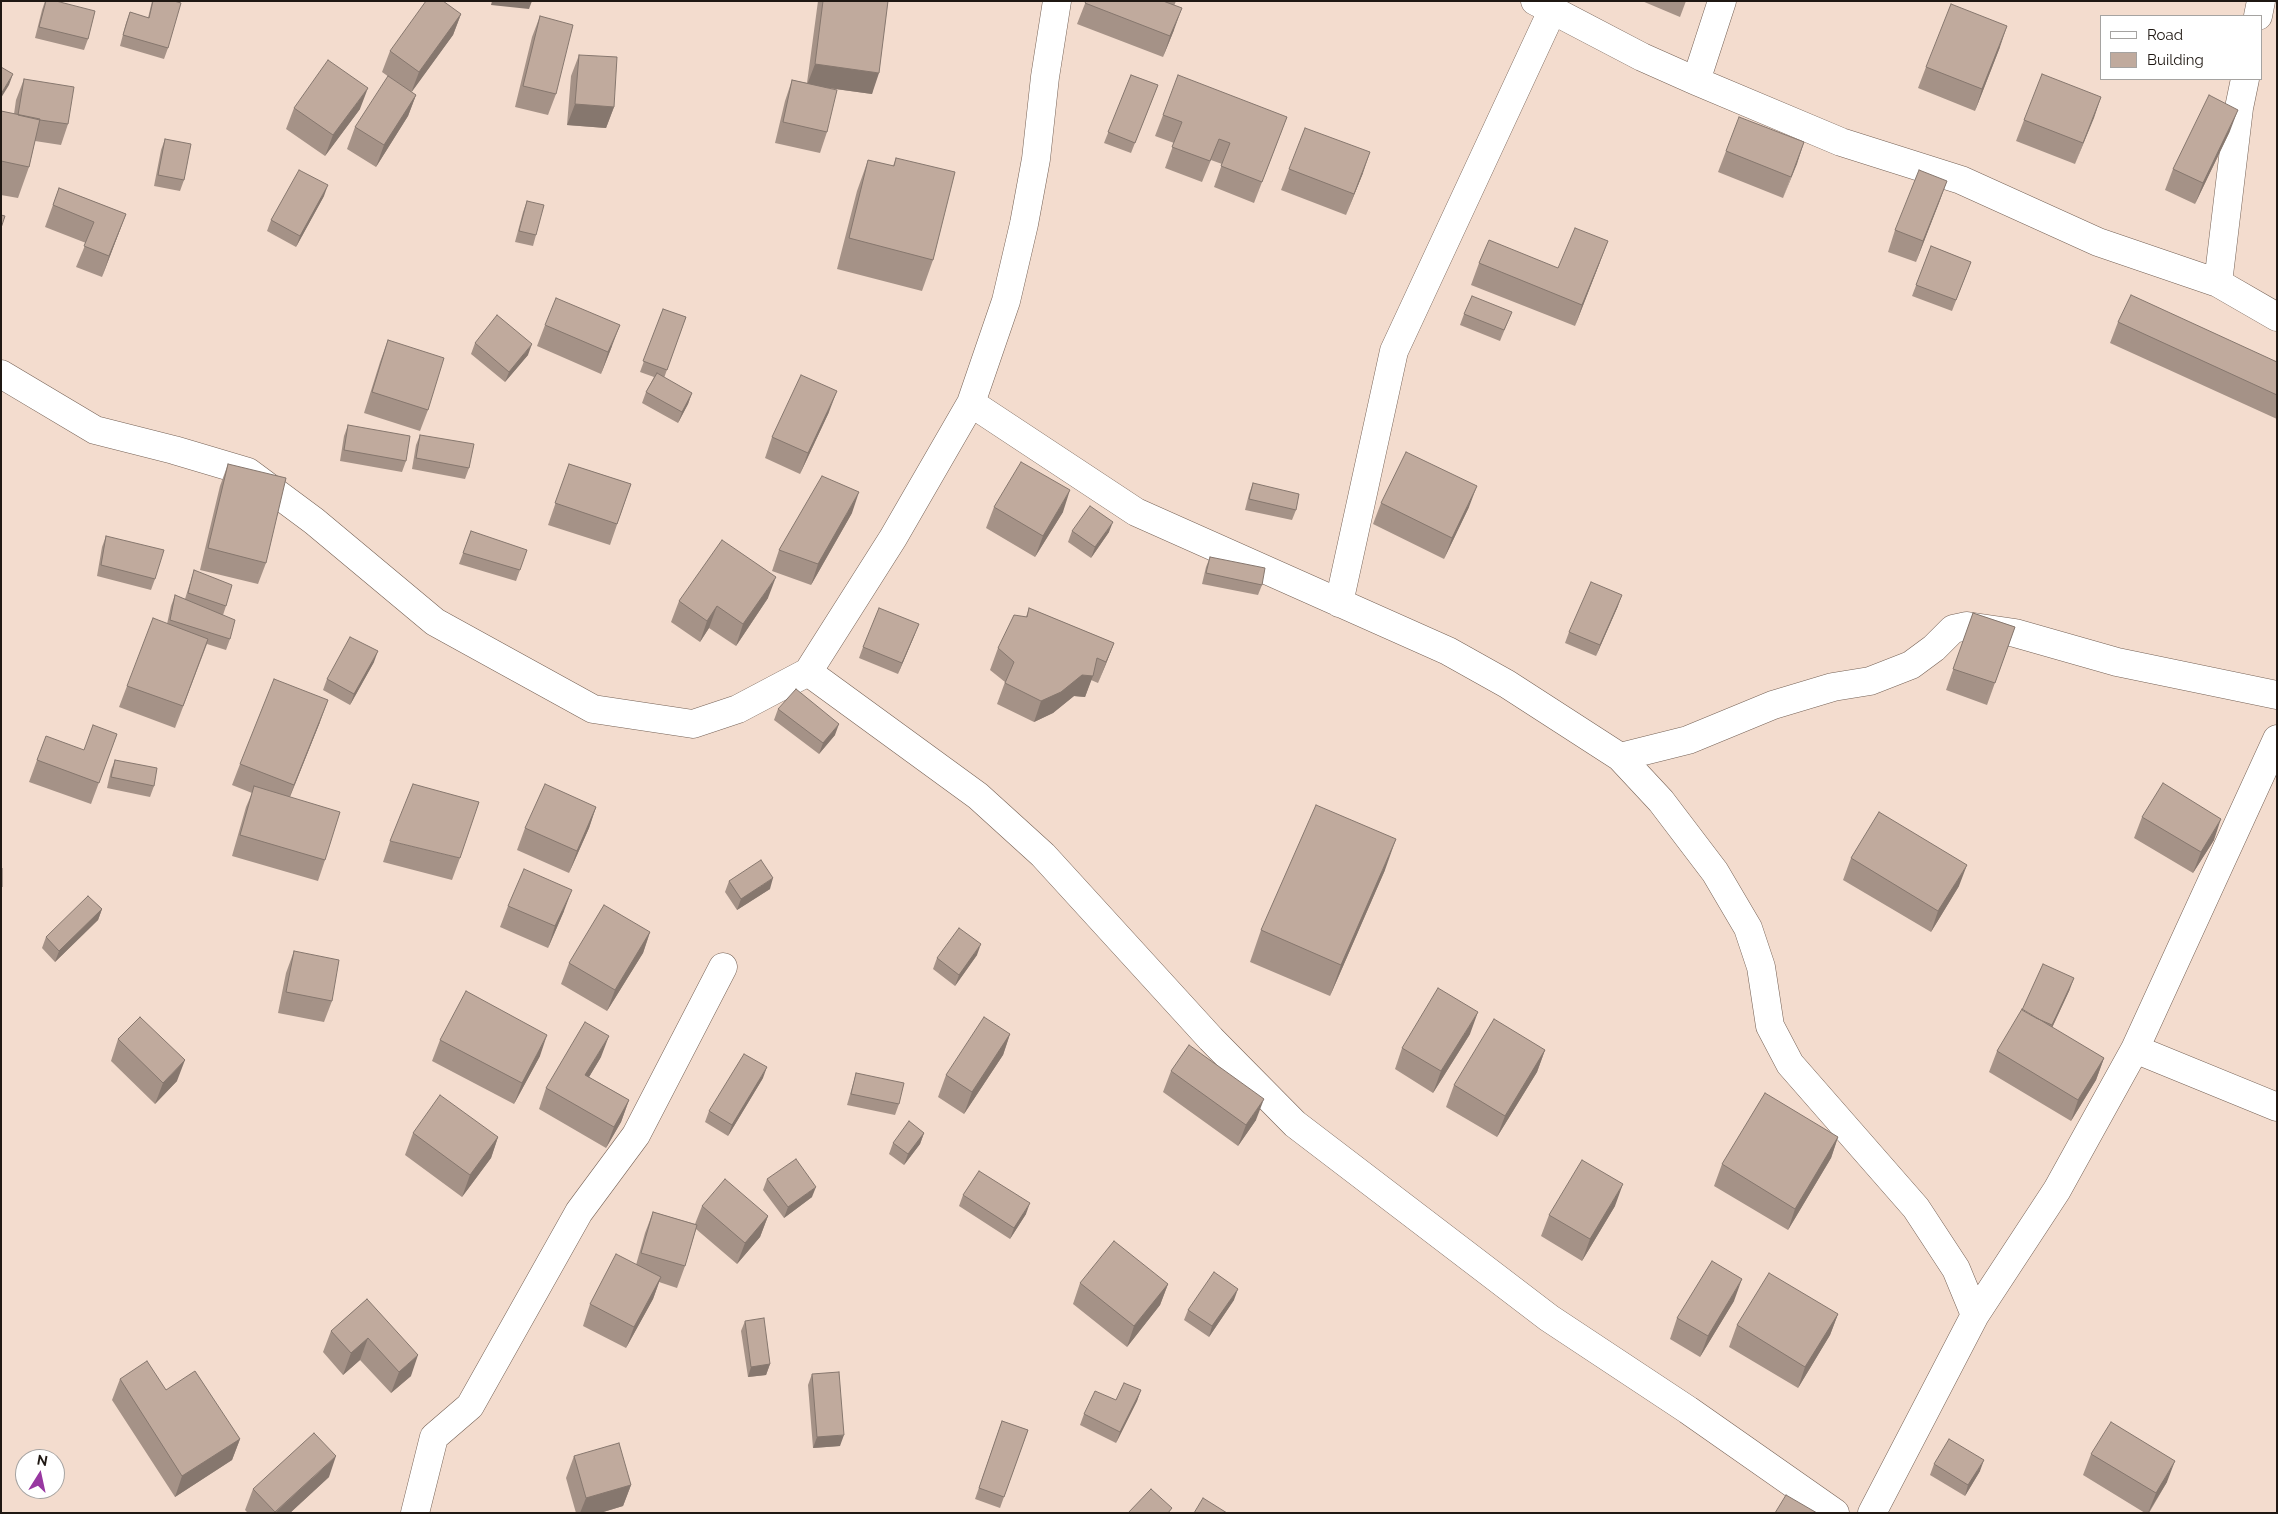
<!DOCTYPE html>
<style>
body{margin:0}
#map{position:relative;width:2278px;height:1514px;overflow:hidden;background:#f3dcce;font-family:Raleway,sans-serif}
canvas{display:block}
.frame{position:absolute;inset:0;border:2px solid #1f1813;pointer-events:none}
.legend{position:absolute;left:2100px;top:15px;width:162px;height:65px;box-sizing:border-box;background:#fff;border:1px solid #a5a3a1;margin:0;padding:6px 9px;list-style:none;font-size:15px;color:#1f1813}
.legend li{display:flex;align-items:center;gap:10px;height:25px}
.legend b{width:25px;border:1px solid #a5a3a1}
.north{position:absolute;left:15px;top:1449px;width:50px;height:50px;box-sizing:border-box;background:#fff;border:1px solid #a5a3a1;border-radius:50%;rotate:10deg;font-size:14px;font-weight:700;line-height:20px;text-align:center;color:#1f1813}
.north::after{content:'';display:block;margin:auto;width:18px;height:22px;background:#9838a1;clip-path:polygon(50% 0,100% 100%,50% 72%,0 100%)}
</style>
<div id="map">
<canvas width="2278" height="1514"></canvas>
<div class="frame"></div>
<ul class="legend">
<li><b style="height:6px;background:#fff"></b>Road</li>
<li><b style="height:14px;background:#c0aa9d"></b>Building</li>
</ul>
<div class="north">N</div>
</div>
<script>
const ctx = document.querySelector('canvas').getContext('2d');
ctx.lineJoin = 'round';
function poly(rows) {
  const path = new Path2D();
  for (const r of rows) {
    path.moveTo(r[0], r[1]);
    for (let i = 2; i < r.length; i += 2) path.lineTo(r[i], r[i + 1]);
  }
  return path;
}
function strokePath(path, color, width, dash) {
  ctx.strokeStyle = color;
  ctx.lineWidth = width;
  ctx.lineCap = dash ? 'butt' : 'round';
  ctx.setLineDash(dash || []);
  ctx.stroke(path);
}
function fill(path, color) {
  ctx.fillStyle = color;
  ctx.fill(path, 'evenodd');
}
const minor = poly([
 [1535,1,1642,57,1696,81,1841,142,1961,180,2098,242,2218,283,2277,317],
 [2258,16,2261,1],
 [1696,81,1722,1],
 [2218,283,2239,108,2245,79],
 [1,374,95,430,174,450,248,472,314,521,435,622,593,709,693,724,738,709,808,672,893,538,971,403,1006,301,1024,224,1036,159,1045,77,1057,1],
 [971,403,1136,512,1448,651,1507,684,1620,757,1661,801,1715,872,1748,928,1761,967,1770,1026,1790,1064,1916,1208,1956,1269,1975,1315],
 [1339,603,1394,351,1552,11],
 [808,672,978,796,1043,855,1211,1039,1295,1124,1549,1318,1688,1410,1835,1513],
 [1620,757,1688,740,1773,705,1833,687,1870,681,1911,665,1934,648,1953,629,1967,626,2015,633,2117,662,2277,695],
 [2135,1049,2277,1107],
 [415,1513,434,1437,470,1406,579,1212,636,1135,723,967],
 [1872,1513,1975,1315,2057,1190,2135,1049,2277,739]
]);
const wall = poly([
 [45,1,88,39,84,50,35,38,42,10],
 [152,1,174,1,168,48,164,59,120,46,126,23,130,12,148,18],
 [818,1,888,1,872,94,828,88,827,132,820,153,775,143,785,101,792,80,807,83],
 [1086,1,1176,1,1174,6,1174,30,1163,57,1077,24],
 [1642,1,1686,1,1680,17],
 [461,14,453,35,411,92,416,95,408,116,376,167,347,149,355,127,399,84,382,72,390,51],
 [540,16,556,94,548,115,515,107,532,37],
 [2000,47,1975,111,1918,88,1926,67],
 [579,55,614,107,606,128,567,125,571,76],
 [1131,75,1158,85,1131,153,1104,143],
 [24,79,68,124,61,145,35,141,29,167,18,198,1,195,1,111,14,114,16,100],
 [2101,97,2075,164,2016,141,2024,120],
 [294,108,360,109,325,156,286,129],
 [1163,115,1287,117,1254,203,1214,187,1222,164,1211,160,1202,182,1165,168,1174,143,1155,136],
 [2230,131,2195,204,2165,190,2173,169],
 [165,139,184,180,180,191,154,186,161,150],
 [1804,142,1783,198,1718,172,1726,151],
 [896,158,933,260,922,291,837,269,857,191,868,160,893,166],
 [1289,169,1363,173,1346,215,1281,190],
 [1947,181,1916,262,1888,252,1895,230],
 [59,188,126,214,102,277,76,267,86,243,45,227],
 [324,196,296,247,267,231,271,220],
 [527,201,536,235,533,246,515,242,523,212],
 [1931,246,1971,262,1952,311,1912,296],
 [1600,262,1575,326,1471,285,1479,263,1558,268],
 [663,309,686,317,664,378,692,393,688,404,678,423,642,403,646,392,654,377,640,372],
 [1512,312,1500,341,1460,325,1464,314],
 [2118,322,2277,362,2277,419,2110,343],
 [545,325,612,346,601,374,537,346],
 [388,340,428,410,420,431,364,413,380,362],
 [475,343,528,355,505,382,471,354],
 [829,412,800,474,765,458,772,437],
 [348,425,406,461,402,472,340,461,344,436],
 [420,435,469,468,465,479,412,469,416,445],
 [228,464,266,563,258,584,200,570,220,486],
 [569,464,631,484,610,545,548,525],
 [1253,483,1296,510,1292,520,1245,510,1249,494],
 [1381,503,1469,507,1444,559,1373,524],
 [994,507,1063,512,1035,557,986,528],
 [852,513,811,585,772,571,779,550],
 [471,531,520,570,516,581,459,564],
 [1072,531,1109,532,1091,558,1068,542],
 [106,536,155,579,151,590,97,576,102,547],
 [1210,557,1262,585,1258,595,1202,584,1206,567],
 [194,570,226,606,223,615,230,639,226,650,207,644,175,728,119,707,127,686,167,624,171,606,175,595,185,599],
 [768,598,736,646,709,628,700,642,671,622,679,601],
 [1618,606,1596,656,1565,643,1569,632],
 [1029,608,1114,643,1098,683,1091,680,1085,697,1074,696,1053,713,1034,722,997,704,1005,682,990,670,998,648,1026,617],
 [1973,613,2015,627,1987,705,1946,690],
 [915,634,898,674,859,658,863,647],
 [374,662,350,705,323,690,327,679],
 [778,709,835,735,819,754,774,720],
 [320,722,290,797,325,860,318,881,232,856,246,807,252,793,232,785,240,764],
 [117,734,91,804,29,782,37,760,84,750],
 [115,760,154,786,150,797,107,788,111,770],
 [596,807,589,828,569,873,517,850,525,828],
 [2142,817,2214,840,2193,873,2134,838],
 [390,841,460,858,452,880,383,862],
 [1851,858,1959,886,1931,932,1843,880],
 [1385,870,1330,996,1250,962,1261,930],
 [729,881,770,889,737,910,725,892],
 [508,906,564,911,548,948,500,927],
 [102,909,98,920,55,962,42,948,46,937],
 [650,932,643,953,607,1011,561,984,569,963],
 [294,951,332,1001,324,1022,278,1013,286,973],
 [977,955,955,986,933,969,937,958],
 [2070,989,2052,1028,2104,1058,2096,1080,2071,1121,1989,1072,1997,1051],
 [1010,1034,1003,1055,964,1114,938,1097,946,1075],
 [1470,1034,1433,1093,1395,1069,1402,1048],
 [118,1039,177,1081,155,1104,111,1061],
 [440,1040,540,1056,514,1104,432,1061],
 [1545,1050,1537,1072,1497,1137,1446,1107,1454,1085],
 [601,1057,589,1077,629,1100,621,1122,606,1148,539,1109,546,1088],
 [1171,1071,1256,1120,1238,1146,1163,1092],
 [856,1073,899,1104,895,1115,847,1105,853,1084],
 [763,1078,728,1136,705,1122,709,1111],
 [413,1133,498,1137,491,1158,462,1197,405,1155],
 [924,1133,920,1144,904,1165,889,1154,893,1143],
 [1838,1137,1831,1158,1788,1230,1714,1186,1722,1164],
 [767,1179,812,1197,784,1218,763,1190],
 [963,1195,1026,1214,1010,1239,959,1206],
 [702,1206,768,1216,760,1237,737,1264,696,1229,685,1266,677,1288,659,1282,653,1299,626,1348,583,1326,590,1304,636,1265,645,1233,653,1212,695,1224],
 [1615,1206,1582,1261,1541,1236,1549,1215],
 [1080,1283,1168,1284,1160,1305,1127,1347,1073,1304],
 [367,1299,411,1376,391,1393,360,1360,343,1375,323,1352,331,1331],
 [1234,1300,1209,1337,1184,1320,1188,1310],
 [1734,1301,1700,1357,1670,1339,1677,1318],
 [1838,1314,1830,1335,1798,1388,1729,1347,1737,1325],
 [745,1321,770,1364,766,1375,748,1377,741,1331],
 [812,1374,840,1446,813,1448,808,1385],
 [120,1379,240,1439,232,1460,175,1497,112,1400],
 [1141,1390,1137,1401,1116,1443,1080,1425,1084,1414],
 [1002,1421,1028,1430,1000,1508,975,1499],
 [2091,1454,2167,1482,2149,1513,2145,1513,2083,1475],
 [574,1456,631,1485,623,1506,600,1513,576,1513,566,1478],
 [1934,1464,1980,1471,1965,1496,1930,1475],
 [329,1477,290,1513,248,1513,245,1510,253,1489]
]);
const shadedWall = poly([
 [492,1,532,1,529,9,491,5],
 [1182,8,1174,30,1163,57,1170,36],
 [461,14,453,35,411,93,419,72],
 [2007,26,2000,47,1975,111,1982,89],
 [815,64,879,73,872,94,807,85],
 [13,74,9,85,1,98,1,94],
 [368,88,360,109,325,156,333,135],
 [416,95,408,116,376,167,384,145],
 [2101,97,2094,118,2075,164,2083,143],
 [575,104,614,107,606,128,567,125],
 [2238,110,2230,131,2195,204,2203,183],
 [1804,142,1797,164,1783,198,1791,177],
 [1370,152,1363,173,1346,215],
 [1947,181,1939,203,1916,262,1923,241],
 [328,185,324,196,296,247,300,236],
 [126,214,102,277,109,256],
 [1608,241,1600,262,1575,326,1582,305],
 [620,325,612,346,601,374,608,352],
 [532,344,528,355,505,382,509,372],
 [837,391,829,412,800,474,808,453],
 [692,393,688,404,678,423,682,412],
 [1477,486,1469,507,1444,559,1452,538],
 [1070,490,1063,512,1035,557,1043,536],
 [859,492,852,513,811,585,818,564],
 [1113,522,1109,532,1091,558,1095,547],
 [776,577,768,598,736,646,743,624],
 [1622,595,1618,606,1596,656,1600,645],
 [717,606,709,628,700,642,707,621],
 [919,624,915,634,898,674,902,663],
 [1114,643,1106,664,1098,683,1106,662],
 [378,651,374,662,350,705,354,694],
 [1082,675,1093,676,1085,697,1074,696,1053,713,1034,722,1041,701],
 [328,700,320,722,286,806,294,785],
 [839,724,835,735,819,754,823,743],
 [596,807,589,828,569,873,577,851],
 [2221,819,2214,840,2193,873,2201,852],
 [1396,839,1385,870,1330,996,1341,965],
 [1967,865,1959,886,1931,932,1938,911],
 [773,878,770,889,737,910,741,899],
 [572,890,564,911,548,948,555,926],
 [102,909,98,920,55,962,59,951],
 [650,932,643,953,607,1011,615,990],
 [981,944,977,955,955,986,959,975],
 [2074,978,2070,989,2048,1036,2052,1025],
 [1478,1012,1470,1034,1433,1093,1441,1071],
 [1010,1034,1003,1055,964,1114,972,1092],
 [547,1035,540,1056,514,1104,522,1083],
 [609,1036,601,1057,577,1097,585,1075],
 [1545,1050,1537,1072,1497,1137,1505,1116],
 [2104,1058,2096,1080,2071,1121,2078,1100],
 [185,1060,177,1081,155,1104,163,1083],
 [767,1067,763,1078,728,1136,732,1125],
 [1264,1099,1256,1120,1238,1146,1246,1125],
 [629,1100,621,1122,606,1148,614,1127],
 [924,1133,920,1144,904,1165,908,1154],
 [498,1137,491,1158,462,1197,470,1175],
 [1838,1137,1831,1158,1788,1230,1795,1209],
 [1623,1184,1615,1206,1582,1261,1590,1239],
 [816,1187,812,1197,784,1218,788,1207],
 [1030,1203,1026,1214,1010,1239,1014,1228],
 [768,1216,760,1237,737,1264,745,1243],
 [661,1277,653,1299,626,1348,634,1327],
 [1742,1279,1734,1301,1700,1357,1708,1336],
 [1168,1284,1160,1305,1127,1347,1134,1326],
 [1238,1289,1234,1300,1209,1337,1212,1326],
 [1838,1314,1830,1335,1798,1388,1805,1367],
 [368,1338,360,1360,343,1375,351,1353],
 [418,1355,411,1376,391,1393,399,1372],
 [770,1364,766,1375,748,1377,751,1367],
 [1141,1390,1137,1401,1116,1443,1120,1432],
 [844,1435,840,1446,813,1448,817,1437],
 [240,1439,232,1460,175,1497,182,1476],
 [336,1456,329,1477,290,1513,275,1513],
 [1984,1460,1980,1471,1965,1496,1968,1485],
 [2175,1461,2167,1482,2148,1513,2156,1493],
 [631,1485,623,1506,600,1513,580,1513,586,1498]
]);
const building = poly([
 [46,1,56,1,95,11,88,39,39,27,46,1],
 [153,1,174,1,181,3,168,48,123,35,130,12,149,18,153,1],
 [426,1,443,1,461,14,419,72,390,51,426,1],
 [823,1,888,1,879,73,815,64,823,1],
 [1086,1,1163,1,1182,8,1170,36,1085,3,1086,1],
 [1951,4,2007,26,1982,89,1926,67,1951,4],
 [540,16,573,25,556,94,523,86,540,16],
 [579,55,617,57,614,107,575,104,579,55],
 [328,60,368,88,333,135,294,108,328,60],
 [1,67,13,74,1,94,1,67],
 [2042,74,2101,97,2083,143,2024,120,2042,74],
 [1131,75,1158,85,1135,143,1108,132,1131,75],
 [1178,75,1287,117,1262,182,1221,166,1230,143,1219,139,1210,161,1172,147,1182,122,1163,115,1178,75],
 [388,76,416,95,384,145,355,127,388,76],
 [24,79,74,87,68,124,40,120,18,115,24,79],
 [792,80,837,90,827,132,783,122,792,80],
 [2209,95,2238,110,2203,183,2173,169,2209,95],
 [1,111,40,119,29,167,1,161,1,111],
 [1739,117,1804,142,1791,177,1726,151,1739,117],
 [1305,128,1370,152,1354,194,1289,169,1305,128],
 [165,139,191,144,184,180,158,175,165,139],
 [896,158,955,172,933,260,849,238,868,160,894,166,896,158],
 [299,170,328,185,300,236,271,220,299,170],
 [1919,170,1947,181,1923,241,1895,230,1919,170],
 [59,188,126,214,109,256,84,246,94,222,53,205,59,188],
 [527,201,544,205,536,235,519,231,527,201],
 [1,215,5,216,1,228,1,215],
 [1575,228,1608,241,1582,305,1479,263,1489,240,1558,268,1575,228],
 [1931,246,1971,262,1956,300,1916,285,1931,246],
 [2131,295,2277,362,2277,395,2118,322,2131,295],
 [1472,296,1512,312,1504,330,1464,314,1472,296],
 [556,298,620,325,608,352,545,325,556,298],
 [663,309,686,317,667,370,643,361,663,309],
 [497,315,532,344,509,372,475,343,497,315],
 [388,340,444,358,428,410,372,392,388,340],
 [657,373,692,393,682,412,646,392,657,373],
 [801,375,837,391,808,453,772,437,801,375],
 [348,425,410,436,406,461,344,450,348,425],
 [420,435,474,444,469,468,416,458,420,435],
 [1406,452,1477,486,1452,538,1381,503,1406,452],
 [1021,462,1070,490,1043,536,994,507,1021,462],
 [228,464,286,478,266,563,208,548,228,464],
 [569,464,631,484,617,524,555,503,569,464],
 [822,476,859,492,818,564,779,550,822,476],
 [1253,483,1299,494,1296,510,1249,499,1253,483],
 [1090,506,1113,522,1095,547,1072,531,1090,506],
 [471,531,527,550,520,570,463,553,471,531],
 [106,536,164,550,155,579,101,565,106,536],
 [722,540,776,577,743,624,717,606,707,621,679,601,722,540],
 [1210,557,1265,568,1262,585,1206,573,1210,557],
 [194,570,232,585,226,606,188,593,194,570],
 [1591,582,1622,595,1600,645,1569,632,1591,582],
 [175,595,235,620,230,639,170,620,175,595],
 [879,608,919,624,902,663,863,647,879,608],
 [1029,608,1114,643,1106,662,1097,658,1093,676,1082,675,1061,692,1041,701,1005,683,1014,662,998,648,1014,615,1027,617,1029,608],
 [1973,613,2015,627,1995,683,1953,669,1973,613],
 [153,618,208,639,183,706,127,686,153,618],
 [350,637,378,651,354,694,327,679,350,637],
 [274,679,328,700,294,785,240,764,274,679],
 [796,689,839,724,823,743,778,709,796,689],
 [93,725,117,734,99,783,37,760,46,736,84,750,93,725],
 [115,760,157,768,154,786,111,777,115,760],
 [2163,783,2221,819,2201,852,2142,817,2163,783],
 [413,784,479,802,460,858,390,841,413,784],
 [545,784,596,807,577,851,525,828,545,784],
 [254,786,340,812,325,860,240,835,254,786],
 [1316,805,1396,839,1341,965,1261,930,1316,805],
 [1879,812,1967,865,1938,911,1851,858,1879,812],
 [761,860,773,878,741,899,729,881,761,860],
 [1,867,2,868,2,887,1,887,1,867],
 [524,869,572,890,555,926,508,906,524,869],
 [88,896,102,909,59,951,46,937,88,896],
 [604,905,650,932,615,990,569,963,604,905],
 [959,928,981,944,959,975,937,958,959,928],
 [294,951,339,960,332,1001,286,992,294,951],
 [2043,964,2074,978,2052,1025,2036,1018,2022,1010,2043,964],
 [1438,988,1478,1012,1441,1071,1402,1048,1438,988],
 [466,991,547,1035,522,1083,440,1040,466,991],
 [2022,1009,2104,1058,2078,1100,1997,1051,2022,1009],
 [140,1017,185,1060,163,1083,118,1039,140,1017],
 [984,1017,1010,1034,972,1092,946,1075,984,1017],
 [1494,1019,1545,1050,1505,1116,1454,1085,1494,1019],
 [585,1022,609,1036,585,1075,629,1100,614,1127,546,1088,585,1022],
 [1189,1045,1264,1099,1246,1125,1171,1071,1189,1045],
 [744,1054,767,1067,732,1125,709,1111,744,1054],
 [856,1073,904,1083,899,1104,851,1094,856,1073],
 [1765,1093,1838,1137,1795,1209,1722,1164,1765,1093],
 [440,1095,498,1137,470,1175,413,1133,440,1095],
 [909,1121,924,1133,908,1154,893,1143,909,1121],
 [796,1159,816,1187,788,1207,767,1179,796,1159],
 [1582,1160,1623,1184,1590,1239,1549,1215,1582,1160],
 [979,1171,1030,1203,1014,1228,963,1195,979,1171],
 [725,1179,768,1216,745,1243,702,1206,725,1179],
 [653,1212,697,1225,685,1266,641,1253,653,1212],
 [1114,1241,1168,1284,1134,1326,1080,1283,1114,1241],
 [616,1254,661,1277,634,1327,590,1304,616,1254],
 [1712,1261,1742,1279,1708,1336,1677,1318,1712,1261],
 [1214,1272,1238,1289,1212,1326,1188,1310,1214,1272],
 [1769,1273,1838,1314,1805,1367,1737,1325,1769,1273],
 [367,1299,418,1355,399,1372,368,1338,351,1353,331,1331,367,1299],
 [764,1318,770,1364,751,1367,745,1321,764,1318],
 [147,1361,166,1390,195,1371,240,1439,182,1476,120,1379,147,1361],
 [839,1372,844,1435,817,1437,812,1374,839,1372],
 [1124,1383,1141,1390,1120,1432,1084,1414,1095,1391,1116,1400,1124,1383],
 [1002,1421,1028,1430,1004,1497,979,1488,1002,1421],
 [2111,1422,2175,1461,2156,1493,2091,1454,2111,1422],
 [314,1433,336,1456,275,1512,253,1489,314,1433],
 [1949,1439,1984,1460,1968,1485,1934,1464,1949,1439],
 [619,1443,631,1485,586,1498,574,1456,619,1443],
 [1151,1489,1172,1508,1168,1513,1128,1513,1151,1489],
 [1786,1495,1817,1513,1775,1513,1786,1495],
 [1203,1498,1227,1513,1194,1513,1203,1498]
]);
strokePath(minor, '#756155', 29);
strokePath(minor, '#fff', 28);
fill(wall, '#a59287');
fill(shadedWall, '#86776e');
fill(building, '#c0aa9d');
strokePath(building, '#86776e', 1);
</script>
